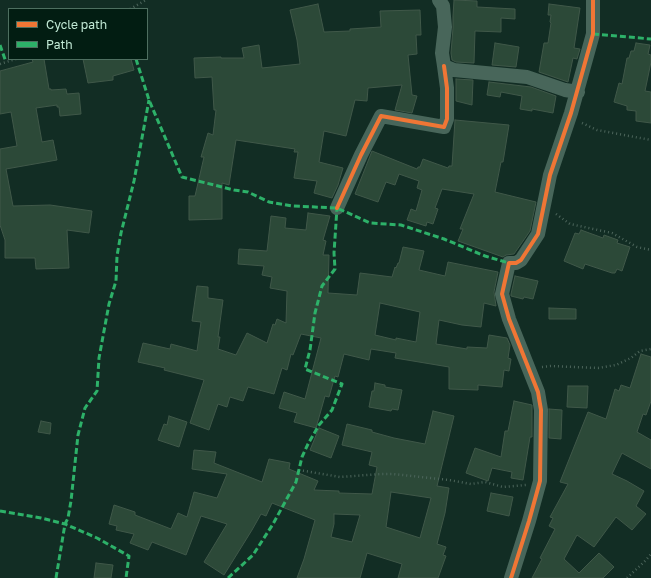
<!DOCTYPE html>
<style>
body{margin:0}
#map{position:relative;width:651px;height:578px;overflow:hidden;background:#122d24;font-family:"Golos Text",sans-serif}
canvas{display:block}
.legend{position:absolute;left:8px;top:8px;width:140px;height:52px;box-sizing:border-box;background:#021d12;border:1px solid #4e6f60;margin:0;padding:5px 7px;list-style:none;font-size:12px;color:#c1e9d5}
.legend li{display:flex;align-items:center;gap:8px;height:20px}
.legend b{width:20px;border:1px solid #4e6f60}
</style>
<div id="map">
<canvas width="651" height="578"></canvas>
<ul class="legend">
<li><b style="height:5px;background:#f07635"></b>Cycle path</li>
<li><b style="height:5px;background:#2db169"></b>Path</li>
</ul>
</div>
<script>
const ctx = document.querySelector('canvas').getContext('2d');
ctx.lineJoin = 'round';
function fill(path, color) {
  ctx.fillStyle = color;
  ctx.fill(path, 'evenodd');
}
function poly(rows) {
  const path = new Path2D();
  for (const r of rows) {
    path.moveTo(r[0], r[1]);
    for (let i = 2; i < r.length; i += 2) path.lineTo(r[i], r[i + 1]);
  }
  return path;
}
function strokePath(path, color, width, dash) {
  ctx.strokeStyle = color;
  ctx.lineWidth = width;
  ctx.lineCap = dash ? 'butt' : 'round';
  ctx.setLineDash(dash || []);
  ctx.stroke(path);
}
const building = poly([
 [454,0,477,1,477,7,515,9,515,19,501,18,501,32,475,31,474,63,456,62,452,60,451,53,453,28,453,16,454,0],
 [318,4,324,32,350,31,350,29,381,27,380,11,420,10,421,35,416,35,417,54,408,55,412,95,417,96,412,113,395,110,402,85,368,88,367,101,355,100,346,136,324,131,319,162,343,168,338,185,332,198,314,193,317,181,294,178,298,152,294,152,295,149,236,140,229,185,222,183,222,219,189,220,189,196,195,196,204,157,201,157,208,133,213,135,216,110,214,110,212,77,195,78,194,58,221,57,221,58,244,58,242,48,259,45,262,68,300,64,297,40,290,10,318,4],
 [549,4,580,8,574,48,580,49,577,59,573,58,568,82,539,72,544,43,548,43,551,23,550,22,551,15,548,15,549,4],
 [495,43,519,47,516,67,492,65,495,43],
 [636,43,650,45,648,54,651,55,651,62,645,91,651,92,651,123,636,121,636,111,627,110,627,106,614,102,619,83,622,84,627,58,629,58,631,51,634,51,636,43],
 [32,59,44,59,49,89,51,89,51,90,66,89,67,94,79,93,81,114,60,116,59,107,57,107,57,105,36,108,42,142,53,140,57,160,6,169,13,206,50,205,92,211,89,233,67,230,69,268,36,269,35,258,5,258,5,240,0,225,0,149,17,146,11,112,0,114,0,71,33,62,32,59],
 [83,59,131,59,134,70,113,76,113,80,88,83,83,59],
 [456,79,473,80,472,105,456,101,456,79],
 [489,82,531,87,556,96,553,113,532,109,532,111,520,109,522,96,501,92,500,97,487,95,489,82],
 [455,120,509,125,503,162,501,162,495,192,536,202,530,231,514,254,506,255,503,257,458,241,463,229,460,229,474,194,442,189,435,208,438,209,433,224,427,222,426,226,407,220,411,209,416,211,422,190,417,188,419,181,399,174,395,185,386,182,378,202,355,194,372,151,417,169,418,167,420,167,423,159,448,168,449,166,452,166,455,120],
 [308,213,330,216,323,240,326,241,323,255,329,255,328,293,357,295,360,273,392,277,395,267,396,268,398,263,399,263,403,247,424,251,419,270,445,276,448,262,498,272,494,292,496,306,484,303,481,327,462,325,439,320,436,344,467,349,467,347,487,348,489,335,507,338,510,345,508,358,511,359,509,371,504,370,502,387,478,385,478,390,449,389,449,367,395,358,396,353,371,349,369,360,344,354,338,377,335,376,329,397,325,396,316,428,294,422,297,413,279,408,284,392,305,399,321,338,301,334,293,355,291,354,287,370,282,368,274,394,248,387,243,401,230,397,227,407,218,404,209,430,190,423,204,380,164,370,165,368,138,362,143,343,170,349,171,344,197,351,201,322,192,321,197,286,208,287,208,298,223,300,218,337,220,337,218,349,236,355,247,333,267,343,273,324,275,325,277,319,286,323,287,291,270,288,272,277,262,275,264,266,238,264,239,249,267,251,271,216,286,218,285,228,306,230,308,213],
 [380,303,420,312,416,342,396,338,396,340,375,335,380,303],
 [581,230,603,238,604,235,618,240,617,243,630,247,622,271,617,269,615,273,612,273,585,264,583,269,564,261,575,233,579,234,581,230],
 [515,276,538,281,533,299,524,297,523,299,511,296,511,294,515,276],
 [549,308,576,309,576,319,549,319,549,308],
 [641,354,651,357,651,401,646,415,643,414,637,432,651,440,651,469,622,453,612,474,627,481,644,491,636,506,646,514,632,530,616,517,594,547,577,535,564,559,579,573,599,553,614,567,603,578,532,578,542,559,540,558,555,529,549,526,553,518,550,517,568,484,560,482,588,412,606,419,615,389,619,391,621,385,630,388,641,354],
 [375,383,385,385,385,387,402,390,398,410,392,409,391,411,369,407,372,391,374,391,375,383],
 [568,386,588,386,587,408,567,407,568,386],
 [514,401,532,405,532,437,530,437,523,480,511,478,512,472,492,468,488,481,466,473,475,448,501,457,505,431,508,431,514,401],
 [549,409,562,410,561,439,549,438,549,409],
 [433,411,454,416,437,486,449,488,445,513,437,544,446,547,443,555,446,556,438,578,398,578,402,564,367,553,360,578,297,578,304,559,315,520,272,503,266,516,261,514,252,530,224,575,204,562,227,524,201,516,186,555,152,542,148,550,130,543,134,534,116,530,117,526,109,524,114,505,135,512,135,515,171,529,178,513,187,517,194,492,217,498,227,474,192,469,194,450,216,452,214,463,262,482,269,459,290,463,289,469,318,481,314,490,339,491,339,493,372,494,377,467,369,465,372,452,342,445,347,424,372,430,372,432,394,438,425,444,433,411],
 [391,492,431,498,420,538,386,527,391,492],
 [334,514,360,515,352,542,331,537,334,524,334,514],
 [169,416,187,422,179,447,158,440,164,424,167,425,169,416],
 [41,421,51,423,50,434,38,432,41,421],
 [319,428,339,436,331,458,310,450,319,428],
 [491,493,513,497,509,516,487,511,491,493],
 [96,563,113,565,111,578,94,578,96,563]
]);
const path = poly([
 [130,9,146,0],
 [0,64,16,59],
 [582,123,597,130,651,140],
 [556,214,570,224,612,233,637,247,651,250],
 [542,367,551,366,598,368,616,365,631,358,640,351,651,349],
 [299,470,340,477,381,474,393,474,449,480,471,484,485,482,503,487,526,485],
 [627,578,646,560,651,554]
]);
const minor = poly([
 [439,0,443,6,445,27,442,53,444,66,454,70,527,77,565,90,578,92],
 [337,208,361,155,381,116,444,127,447,119,447,88,444,66],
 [511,578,529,521,540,481,541,410,538,392,509,319,502,294,509,263,516,263,521,260,538,234,550,175,571,113,593,34,593,0]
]);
const quiet = poly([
 [593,34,651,39],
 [0,45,6,62],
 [136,59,149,100,182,177,234,190,248,192,269,202,293,206,337,208,370,223,401,225,444,239,485,256,509,263],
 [0,511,41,518,65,524,97,538,129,556,126,578],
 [56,578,65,524,68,518,71,501,78,435,85,408,97,391,99,358,109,304,116,281,117,256,121,233,134,181,149,100],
 [228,578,253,555,273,524,296,482,302,457,308,444,319,425,332,410,342,384,305,369,310,350,315,313,322,286,335,269,334,253,337,208]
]);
const cycleway = poly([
 [337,208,361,155,381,116,444,127,447,119,447,88,444,66],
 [511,578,529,521,540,481,541,410,538,392,509,319,502,294,509,263,516,263,521,260,538,234,550,175,571,113,593,34,593,0]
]);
fill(building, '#2c4938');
strokePath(building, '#405849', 1);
strokePath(path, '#4c655b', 2.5, [1, 3]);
strokePath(minor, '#48665a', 14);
strokePath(quiet, '#2db169', 3, [6, 3]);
strokePath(cycleway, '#f07635', 4);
</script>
